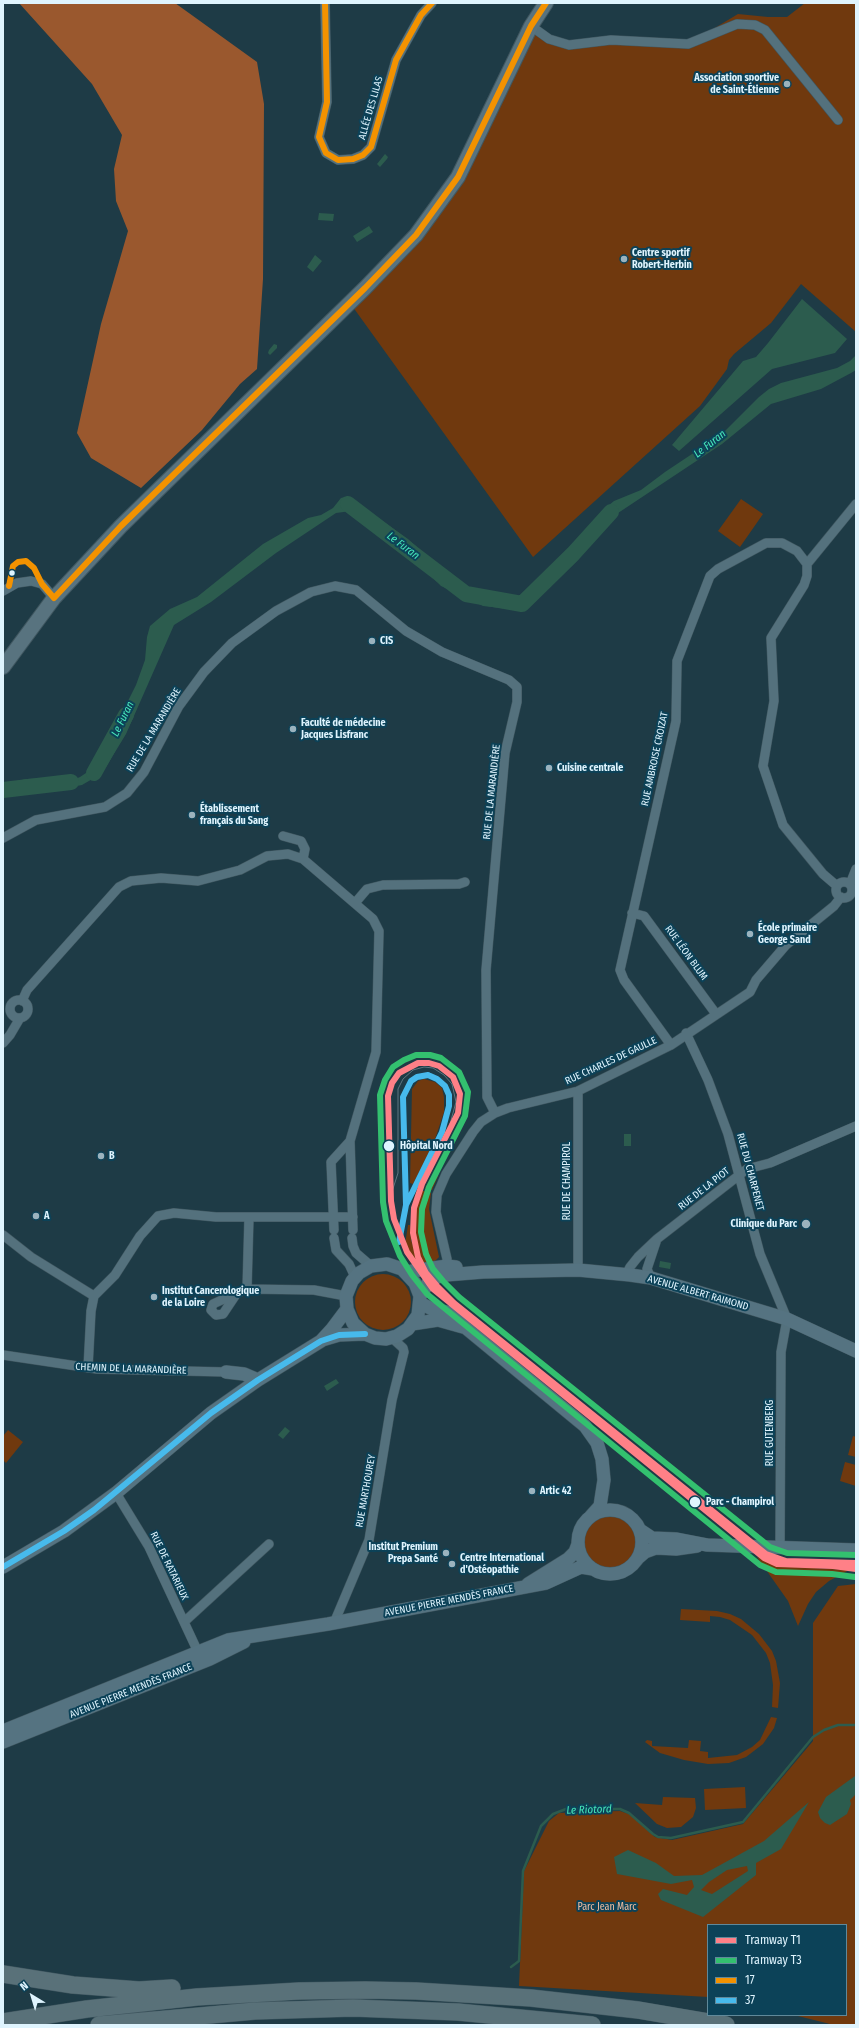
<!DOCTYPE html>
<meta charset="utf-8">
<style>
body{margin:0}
#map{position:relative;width:859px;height:2028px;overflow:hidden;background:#1e3b46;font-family:"Fira Sans Condensed",sans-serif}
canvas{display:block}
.frame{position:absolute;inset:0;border:4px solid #dff4fe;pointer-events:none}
.legend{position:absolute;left:707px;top:1924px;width:140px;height:92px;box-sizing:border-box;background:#0c4258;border:1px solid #60899a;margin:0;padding:5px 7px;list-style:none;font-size:12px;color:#dff4fe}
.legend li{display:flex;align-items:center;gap:8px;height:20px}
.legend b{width:20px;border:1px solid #60899a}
.north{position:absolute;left:12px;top:1976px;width:40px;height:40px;-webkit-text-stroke:3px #0c4258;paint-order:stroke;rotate:322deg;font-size:11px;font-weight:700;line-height:16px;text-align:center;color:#dff4fe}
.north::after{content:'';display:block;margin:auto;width:14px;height:18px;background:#dff4fe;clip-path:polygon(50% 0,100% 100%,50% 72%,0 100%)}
</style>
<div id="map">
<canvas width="859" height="2028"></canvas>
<div class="frame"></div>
<ul class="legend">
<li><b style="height:5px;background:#ff8087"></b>Tramway T1</li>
<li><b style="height:5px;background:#33c06f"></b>Tramway T3</li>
<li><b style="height:5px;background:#f39200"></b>17</li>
<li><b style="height:5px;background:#47baec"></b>37</li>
</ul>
<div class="north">N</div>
</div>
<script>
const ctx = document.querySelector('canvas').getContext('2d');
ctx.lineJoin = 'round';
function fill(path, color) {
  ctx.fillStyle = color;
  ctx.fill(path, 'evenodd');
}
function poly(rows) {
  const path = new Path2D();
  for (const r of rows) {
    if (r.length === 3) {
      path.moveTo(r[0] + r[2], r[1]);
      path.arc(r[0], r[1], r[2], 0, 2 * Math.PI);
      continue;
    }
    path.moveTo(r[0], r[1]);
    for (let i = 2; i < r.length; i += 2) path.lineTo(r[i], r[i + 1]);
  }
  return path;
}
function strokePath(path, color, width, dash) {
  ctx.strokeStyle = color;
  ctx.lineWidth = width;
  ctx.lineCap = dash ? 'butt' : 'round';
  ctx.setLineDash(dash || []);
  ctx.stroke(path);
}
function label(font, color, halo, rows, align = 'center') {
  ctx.font = font + ' "Fira Sans Condensed",sans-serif';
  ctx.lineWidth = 4;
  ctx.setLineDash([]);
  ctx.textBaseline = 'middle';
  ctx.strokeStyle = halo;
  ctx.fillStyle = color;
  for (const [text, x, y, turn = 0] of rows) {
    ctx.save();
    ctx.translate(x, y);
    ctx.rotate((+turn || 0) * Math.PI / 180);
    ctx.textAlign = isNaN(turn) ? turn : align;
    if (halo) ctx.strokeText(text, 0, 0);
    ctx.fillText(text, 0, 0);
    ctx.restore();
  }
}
const green = poly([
 [805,3,856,3,856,332,801,284,771,323,734,354,729,360,727,369,700,406,533,557,350,303,458,177,531,26,569,45,611,40,688,44,738,14,768,17,787,17],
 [741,499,763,514,740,547,718,531],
 [424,1079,435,1082,442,1088,444,1097,444,1112,434,1142,413,1184,410,1183,412,1089,418,1081],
 [434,1173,438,1176,432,1190,425,1188],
 [420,1190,431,1193,429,1209,439,1257,435,1261,423,1263,417,1250,413,1225,415,1208],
 [408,1225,410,1225,411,1240,419,1264,416,1265,405,1245],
 [383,1302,28],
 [8,1430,23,1442,6,1463,3,1460,3,1436],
 [853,1436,856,1437,856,1457,848,1455],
 [845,1462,856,1465,856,1486,840,1481],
 [609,1542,27],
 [757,1557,777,1566,849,1570,829,1581,816,1592,808,1604,798,1626,788,1601],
 [856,1584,856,2025,834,2025,794,2015,846,2015,846,1925,708,1925,708,1997,519,1986,524,1871,549,1821,559,1813,620,1811,629,1814,655,1837,672,1840,743,1824,813,1741,813,1623,838,1586],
 [681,1609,717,1611,730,1614,741,1619,759,1634,772,1651,776,1661,780,1683,778,1708,772,1707,773,1685,770,1663,766,1653,752,1635,730,1620,720,1617,710,1616,710,1622,680,1620],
 [771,1717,777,1718,774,1728,763,1744,746,1757,729,1763,708,1764,684,1760,660,1753,645,1742,647,1740,652,1741,652,1746,688,1748,689,1740,701,1741,700,1751,708,1752,708,1758,737,1755,752,1747,760,1740],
 [745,1787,746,1808,705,1810,704,1789],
 [663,1797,695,1798,696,1808,693,1817,681,1827,667,1828,657,1824,635,1803,662,1805]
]);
const forest = poly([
 [19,3,175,3,257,62,264,104,263,279,257,369,240,384,202,430,141,488,91,458,77,433,101,324,128,231,116,201,114,169,122,135,92,84]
]);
const water = poly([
 [385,154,388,157,387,159,380,167,377,164],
 [319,213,334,214,333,221,318,220],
 [369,226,373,232,357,242,353,236],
 [315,255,322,261,313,272,307,267],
 [802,299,847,339,835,353,772,369,679,451,672,445,743,361,756,357,768,343],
 [274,344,277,345,277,348,270,355,268,353,269,350],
 [856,355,856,370,851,373,821,389,771,404,722,444,594,529,581,552,565,565,545,590,518,607,509,609,483,606,441,586,433,578,424,565,383,527,351,511,336,513,276,553,211,602,174,625,126,734,106,767,94,778,82,785,71,787,61,787,39,783,3,790,3,784,26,779,48,778,68,782,80,777,92,769,115,738,124,709,136,685,145,660,147,637,150,626,170,609,197,597,263,544,308,518,321,515,333,508,341,498,345,497,353,500,408,539,417,547,438,575,457,588,469,591,483,601,504,601,519,597,542,585,550,578,565,554,579,541,603,510,614,501,641,490,665,472,722,434,759,397,769,389,781,383,837,368,850,361],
 [624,1134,631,1134,631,1146,624,1146],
 [660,1261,671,1263,670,1269,659,1267],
 [336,1379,339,1383,327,1391,324,1386],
 [285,1427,290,1431,283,1439,278,1435],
 [856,1767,856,1794,850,1800,851,1804,847,1814,830,1825,825,1823,820,1818,818,1812,826,1797,855,1776],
 [809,1802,781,1849,756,1863,756,1875,703,1917,661,1900,658,1894,663,1889,687,1895,694,1887,692,1880,671,1884,617,1874,614,1857,628,1850,656,1863,674,1876,702,1875,764,1841],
 [747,1866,748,1871,712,1894,701,1890,709,1882,727,1870]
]);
const stream = poly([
 [511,1967,519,1961,523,1871,541,1826,553,1814,566,1809,620,1809,629,1813,653,1834,658,1837,671,1838,743,1822,813,1737,824,1730,838,1725,856,1725]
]);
const river = poly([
 [348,504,466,594,522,604,573,554,611,512],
 [94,773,126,715],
 [3,790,71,782]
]);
const street = poly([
 [325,3,327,102,319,137,326,153,338,160,353,159,363,155,371,147,396,60,421,15,432,3],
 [531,26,549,39,569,45,611,40,688,44,737,24,755,25,765,30,838,120],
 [807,564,856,504],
 [3,591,17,583,31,581,42,584,54,598],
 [283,836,301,841,305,849,303,859],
 [3,838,36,820,105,807,127,793,144,772,179,706,204,672,232,643,276,611,311,592,335,586,356,590,406,631,442,652,509,680,517,687,517,702,505,753,486,970,487,1097,495,1113],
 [844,890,8],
 [850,884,856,869],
 [355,903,367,889,383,885,459,884,465,882],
 [632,913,644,916,716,1014],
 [19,1009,9],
 [22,1001,27,990,119,887,131,881,161,878,198,881,240,870,267,856,288,854,303,859,373,919,379,931,376,1052,350,1141],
 [686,1033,708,1080,728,1134,760,1254,787,1319,781,1352,780,1547],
 [3,1043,10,1035,20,1018],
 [671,1045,624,980,620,970,676,721,677,661,710,576,718,569,766,543,782,543,797,551,807,564,807,576,804,585,771,638,774,701,763,766,783,825,823,874,837,886],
 [334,1230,331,1162,350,1141,353,1230],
 [3,1235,31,1257,94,1296],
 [334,1238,336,1250,349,1264,355,1277],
 [352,1238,353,1246,356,1253,371,1266],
 [578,1270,578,1091],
 [446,1272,447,1259,436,1212,437,1195,446,1174,473,1132,481,1122,495,1113,508,1108,578,1091,671,1045,750,992,756,980,786,945,834,906,841,897],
 [626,1275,630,1267,638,1257,657,1239,747,1169,770,1163,856,1126],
 [651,1278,647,1269,656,1242],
 [247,1289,249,1217],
 [237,1293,223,1314,216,1315,211,1310,213,1304,237,1293,247,1289,314,1290,346,1296],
 [3,1355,97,1369,226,1372],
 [88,1368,91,1311,94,1296,115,1275,140,1236,158,1216,174,1213,216,1217,353,1217],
 [116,1493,149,1547,198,1652],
 [184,1622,269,1544],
 [334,1623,369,1540,392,1400,404,1352,403,1348,392,1338]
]);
const secondary = poly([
 [406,1272,447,1266,456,1267],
 [420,1296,428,1283,437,1277,446,1275,483,1272,578,1270,630,1275,651,1278,787,1319,856,1351],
 [420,1303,432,1309,452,1313,466,1328,585,1426,597,1443,602,1459,604,1480,600,1506,591,1516],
 [412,1324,438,1320,463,1327],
 [322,1340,339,1335,365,1334,375,1338,386,1339,397,1336,408,1329,418,1315,420,1296,415,1283,402,1269,387,1264,371,1266,359,1273,352,1281,346,1296,347,1309,353,1323,365,1334],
 [226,1372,244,1374,258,1380],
 [610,1542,32],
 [640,1530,652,1538,676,1539,707,1545,856,1550],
 [638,1558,645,1552,656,1548,676,1549,697,1546],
 [3,1567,64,1531,116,1493,211,1413,258,1380,321,1341,332,1329,347,1309],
 [528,1584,568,1559,575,1552,578,1544],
 [3,1731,228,1640,328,1624,546,1583,581,1567,593,1569],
 [3,1742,210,1659,244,1642]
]);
const primary = poly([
 [3,667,54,598,121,526,365,288,416,235,458,177,531,26,546,3]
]);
const highway = poly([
 [3,1974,73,1985,139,1990,172,1988],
 [3,2022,87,2009,197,1997,299,1991,365,1990,416,1991,531,1998,638,2010,726,2025],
 [99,2025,255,2011,353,2008,458,2012,592,2025]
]);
const tram = poly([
 [390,1198,398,1173,398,1089,403,1079,413,1070,424,1067,433,1068,444,1075,452,1084,456,1102,447,1135]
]);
const bus1 = poly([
 [325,3,327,102,319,137,326,153,338,160,353,159,363,155,371,147,396,60,421,15,432,3],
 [9,586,13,566,18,562,26,561,34,568,42,584,54,598],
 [54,598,121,526,365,288,416,235,458,177,531,26,546,3]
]);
const bus2 = poly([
 [428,1075,437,1079,445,1086,449,1095,449,1106,442,1132,406,1205,403,1097,411,1081,417,1077,428,1075],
 [399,1242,406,1205],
 [399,1242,406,1205],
 [3,1567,64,1531,94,1510,211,1413,258,1380,321,1341,339,1335,365,1334]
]);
const tram1 = poly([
 [856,1563,786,1561,766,1554,454,1303,437,1286,426,1273,418,1257,413,1233,414,1208,422,1184,458,1113,460,1094,453,1077,439,1066,429,1063,418,1063,399,1073,392,1083,388,1096,391,1201,394,1219,407,1252,433,1289,764,1558,777,1564,833,1566,856,1569]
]);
const tram2 = poly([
 [855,1577,832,1574,776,1572,760,1565,427,1294,412,1275,400,1256,386,1221,383,1202,380,1095,385,1080,393,1067,404,1060,416,1055,430,1055,441,1058,459,1072,468,1092,465,1116,429,1187,422,1209,421,1232,426,1254,433,1269,443,1281,459,1297,770,1547,787,1553,856,1555]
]);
const markers = [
 [787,84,4,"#9bb3be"],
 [624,259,4,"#9bb3be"],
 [12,573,3.5,"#dff4fe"],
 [372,641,4,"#9bb3be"],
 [293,729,4,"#9bb3be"],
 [549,768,4,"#9bb3be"],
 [192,815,4,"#9bb3be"],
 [750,934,4,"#9bb3be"],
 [389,1146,6,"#dff4fe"],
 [101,1156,4,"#9bb3be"],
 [36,1216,4,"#9bb3be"],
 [806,1224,5,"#9bb3be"],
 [154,1297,4,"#9bb3be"],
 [532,1491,4,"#9bb3be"],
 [695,1502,6,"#dff4fe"],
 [446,1553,4,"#9bb3be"],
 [452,1564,4,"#9bb3be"]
];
const poiNames = [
 ["Association sportive",779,78,"right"],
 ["de Saint-Étienne",779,90,"right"],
 ["Centre sportif",632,253],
 ["Robert-Herbin",632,265],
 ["CIS",380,641],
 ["Faculté de médecine",301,723],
 ["Jacques Lisfranc",301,735],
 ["Cuisine centrale",557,768],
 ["Établissement",200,809],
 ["français du Sang",200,821],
 ["École primaire",758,928],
 ["George Sand",758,940],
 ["B",109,1156],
 ["A",44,1216],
 ["Clinique du Parc",797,1224,"right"],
 ["Institut Cancerologique",162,1291],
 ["de la Loire",162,1303],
 ["Artic 42",540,1491],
 ["Institut Premium",438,1547,"right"],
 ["Prepa Santé",438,1559,"right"],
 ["Centre International",460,1558],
 ["d'Ostéopathie",460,1570]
];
const streetNames = [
 ["ALLÉE DES LILAS",371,108,-74],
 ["RUE DE LA MARANDIÈRE",154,730,-59],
 ["RUE AMBROISE CROIZAT",655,759,-78],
 ["RUE DE LA MARANDIÈRE",492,792,-84],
 ["RUE LÉON BLUM",686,953,54],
 ["RUE CHARLES DE GAULLE",611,1061,-25],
 ["RUE DU CHARPENET",750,1172,75],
 ["RUE DE CHAMPIROL",567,1181,-90],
 ["RUE DE LA PIOT",704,1189,-38],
 ["AVENUE ALBERT RAIMOND",698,1293,16],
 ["CHEMIN DE LA MARANDIÈRE",131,1369,2],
 ["RUE GUTENBERG",770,1433,-90],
 ["RUE MARTHOUREY",366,1491,-80],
 ["RUE DE RATARIEUX",169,1566,64],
 ["AVENUE PIERRE MENDÈS FRANCE",449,1601,-11],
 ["AVENUE PIERRE MENDÈS FRANCE",131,1691,-22]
];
const stopNames = [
 ["Hôpital Nord",400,1146],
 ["Parc - Champirol",706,1502]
];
const parkNames = [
 ["Parc Jean Marc",607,1907]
];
const waterNames = [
 ["Le Furan",710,444,-38],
 ["Le Furan",403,546,37],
 ["Le Furan",123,719,-64],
 ["Le Riotord",589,1810,-2]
];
fill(green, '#70390e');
fill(forest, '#9a582e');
fill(water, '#2c5c4e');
strokePath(stream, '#2c5c4e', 2.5);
strokePath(river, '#2c5c4e', 16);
strokePath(street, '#405760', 10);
strokePath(secondary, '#405760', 14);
strokePath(primary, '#405760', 16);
strokePath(highway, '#405760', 18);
strokePath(street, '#54717d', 9);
strokePath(secondary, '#557381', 13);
strokePath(primary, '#58737f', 14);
strokePath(highway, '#597179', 17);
strokePath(tram, '#5e7680', 1);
strokePath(bus1, '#f39200', 6);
strokePath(bus2, '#47baec', 6);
strokePath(tram1, '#ff8087', 6);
strokePath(tram2, '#33c06f', 6);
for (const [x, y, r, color] of markers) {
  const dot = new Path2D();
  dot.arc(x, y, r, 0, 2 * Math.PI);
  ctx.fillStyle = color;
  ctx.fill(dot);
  strokePath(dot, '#0c4258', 1.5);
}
label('bold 10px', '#dff4fe', '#0c4258', poiNames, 'left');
label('10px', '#dff4fe', '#0c4258', streetNames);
label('bold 10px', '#dff4fe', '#0c4258', stopNames, 'left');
label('10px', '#f4bfa1', '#0c4258', parkNames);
label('italic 11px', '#47e8bb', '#0c4258', waterNames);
</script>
